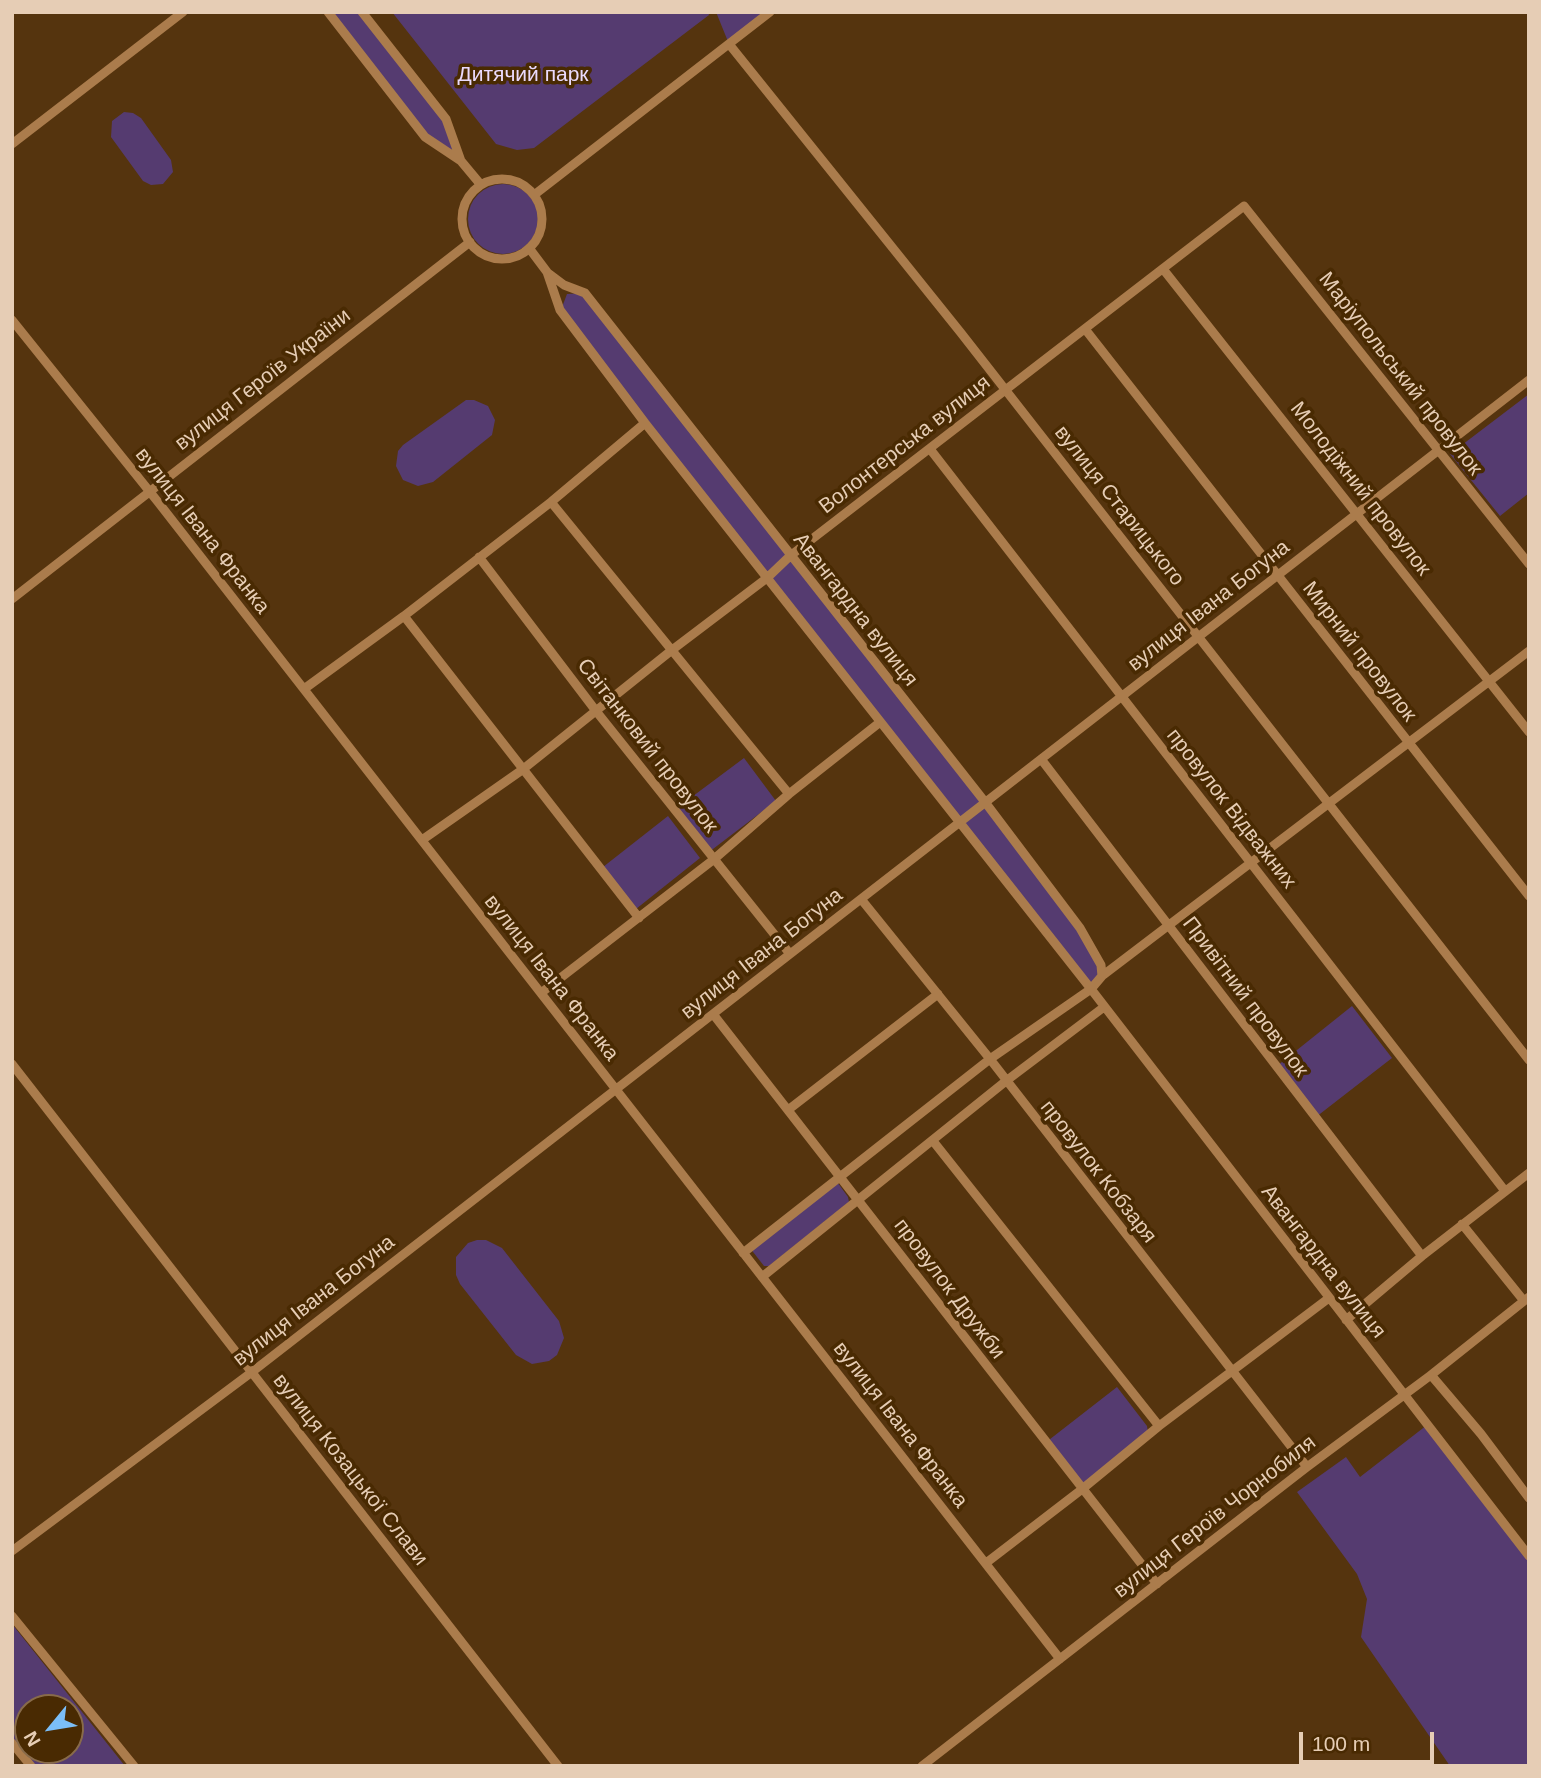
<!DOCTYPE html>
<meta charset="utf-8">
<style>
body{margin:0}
#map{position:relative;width:1541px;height:1778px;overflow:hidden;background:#55340e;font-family:Helvetica,sans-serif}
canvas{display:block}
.frame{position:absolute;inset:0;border:14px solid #e6cdb5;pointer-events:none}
.north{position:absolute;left:14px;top:1694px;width:70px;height:70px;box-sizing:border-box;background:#492a02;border:2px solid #886b4a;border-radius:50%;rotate:240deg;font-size:19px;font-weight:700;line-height:28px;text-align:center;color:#e6cdb5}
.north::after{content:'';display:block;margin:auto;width:24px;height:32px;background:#7bbef8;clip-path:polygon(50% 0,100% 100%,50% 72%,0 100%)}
.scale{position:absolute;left:1299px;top:1732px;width:135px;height:32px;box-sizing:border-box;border:4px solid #e6cdb5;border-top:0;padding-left:9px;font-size:21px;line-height:24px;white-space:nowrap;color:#e6cdb5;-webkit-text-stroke:5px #492a02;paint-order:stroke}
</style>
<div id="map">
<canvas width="1541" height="1778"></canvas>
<div class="frame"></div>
<div class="north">N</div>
<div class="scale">100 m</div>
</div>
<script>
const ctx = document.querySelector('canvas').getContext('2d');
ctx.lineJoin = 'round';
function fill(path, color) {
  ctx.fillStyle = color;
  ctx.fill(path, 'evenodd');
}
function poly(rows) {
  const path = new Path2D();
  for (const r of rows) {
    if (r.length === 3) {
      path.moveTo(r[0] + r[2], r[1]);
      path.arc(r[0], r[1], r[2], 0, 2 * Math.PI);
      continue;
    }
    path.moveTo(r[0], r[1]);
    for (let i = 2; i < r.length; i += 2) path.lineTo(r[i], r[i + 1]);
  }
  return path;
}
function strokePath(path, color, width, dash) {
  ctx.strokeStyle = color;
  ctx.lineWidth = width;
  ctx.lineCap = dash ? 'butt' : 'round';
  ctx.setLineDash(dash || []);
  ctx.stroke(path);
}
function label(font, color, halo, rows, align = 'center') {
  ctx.font = font + ' Helvetica,sans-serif';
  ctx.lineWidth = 7;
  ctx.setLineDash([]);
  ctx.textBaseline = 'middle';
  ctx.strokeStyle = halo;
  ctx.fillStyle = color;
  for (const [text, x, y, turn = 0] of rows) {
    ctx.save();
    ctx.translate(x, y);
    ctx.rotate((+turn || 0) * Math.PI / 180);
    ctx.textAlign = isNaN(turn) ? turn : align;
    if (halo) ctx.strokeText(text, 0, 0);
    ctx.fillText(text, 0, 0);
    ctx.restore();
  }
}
const green = poly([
 [328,12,362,12,446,119,461,161,425,137],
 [392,12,708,12,709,15,534,148,517,150,496,144],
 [716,12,770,12,729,44],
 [124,112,133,113,141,118,171,160,173,172,163,184,151,185,143,181,111,137,112,121],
 [503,219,35],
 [585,293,1080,928,1102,976,1091,989,561,310,567,294],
 [1529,394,1529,493,1500,516,1450,454],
 [466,400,474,400,488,406,495,420,492,435,433,482,418,486,403,480,396,466,398,451,403,445],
 [744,758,776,801,709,852,677,808],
 [668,816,700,858,636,909,603,867],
 [1352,1006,1392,1058,1316,1117,1277,1066],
 [835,1179,848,1197,849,1202,769,1266,764,1266,750,1248],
 [477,1240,486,1240,502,1248,559,1321,564,1338,557,1355,549,1361,532,1364,516,1355,460,1284,456,1275,456,1257,468,1243],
 [1117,1387,1147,1426,1148,1433,1081,1486,1045,1443],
 [1427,1425,1529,1559,1529,1766,1450,1766,1361,1637,1367,1599,1357,1574,1297,1492,1346,1457,1360,1477],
 [12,1624,125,1766,35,1766,12,1737],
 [28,1708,70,1708,70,1750,28,1750]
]);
const minor = poly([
 [328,12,425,137,461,161,481,185],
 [362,12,446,119,461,161],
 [729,44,961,333,1529,1060],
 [12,144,183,12],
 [502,219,40],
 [534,195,770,12],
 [529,248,547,272,560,310,645,423,1091,989,990,1059,743,1253],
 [1163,269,1529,732],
 [548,273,564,285,585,293,985,802,1080,928,1101,965,1102,976],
 [12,320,158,502,1060,1659],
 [1085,329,1529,896],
 [930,449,1505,1191],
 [551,502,789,794],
 [479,557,596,711,790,954],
 [12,599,470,242],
 [404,616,639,918],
 [1529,651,1102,976,1091,989,1529,1556],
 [304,689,404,616,551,502,645,423],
 [1041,759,1422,1256],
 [422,840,522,770,672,650,767,578,790,556,1244,206,1529,564],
 [861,899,990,1059,1307,1467],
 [541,993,713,860,789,794,879,723],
 [713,1014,1157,1584],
 [12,1064,558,1766],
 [788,1110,938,994],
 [933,1141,1159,1426],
 [1462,1224,1524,1301],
 [762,1277,1006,1081,1104,1007],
 [1346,1320,1422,1256,1529,1173],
 [1431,1375,1481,1434,1529,1498],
 [12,1551,252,1372,1529,380],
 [986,1563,1081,1490,1159,1426,1329,1298],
 [12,1616,134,1766],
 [12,1743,31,1766],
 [922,1766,1307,1467,1431,1375,1529,1297]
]);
const parkNames = [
 ["Дитячий парк",523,75]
];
const streetNames = [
 ["Маріупольський провулок",1400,374,52],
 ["вулиця Героїв України",263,380,-38],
 ["Волонтерська вулиця",905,445,-38],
 ["Молодіжний провулок",1360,489,52],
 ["вулиця Старицького",1119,506,52],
 ["вулиця Івана Франка",202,531,52],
 ["вулиця Івана Богуна",1209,606,-38],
 ["Авангардна вулиця",855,610,52],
 ["Мирний провулок",1359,652,52],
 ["Світанковий провулок",647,746,52],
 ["провулок Відважних",1231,809,52],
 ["вулиця Івана Богуна",762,954,-38],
 ["вулиця Івана Франка",551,978,52],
 ["Привітний провулок",1245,997,53],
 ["провулок Кобзаря",1098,1172,52],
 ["Авангардна вулиця",1323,1262,52],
 ["провулок Дружби",949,1289,53],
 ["вулиця Івана Богуна",314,1301,-38],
 ["вулиця Івана Франка",900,1425,52],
 ["вулиця Козацької Слави",350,1470,52],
 ["вулиця Героїв Чорнобиля",1215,1517,-38]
];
fill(green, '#553b70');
strokePath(minor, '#ab7c4c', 9);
label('21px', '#eadafd', '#492a02', parkNames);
label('21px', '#e6cdb5', '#492a02', streetNames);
</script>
